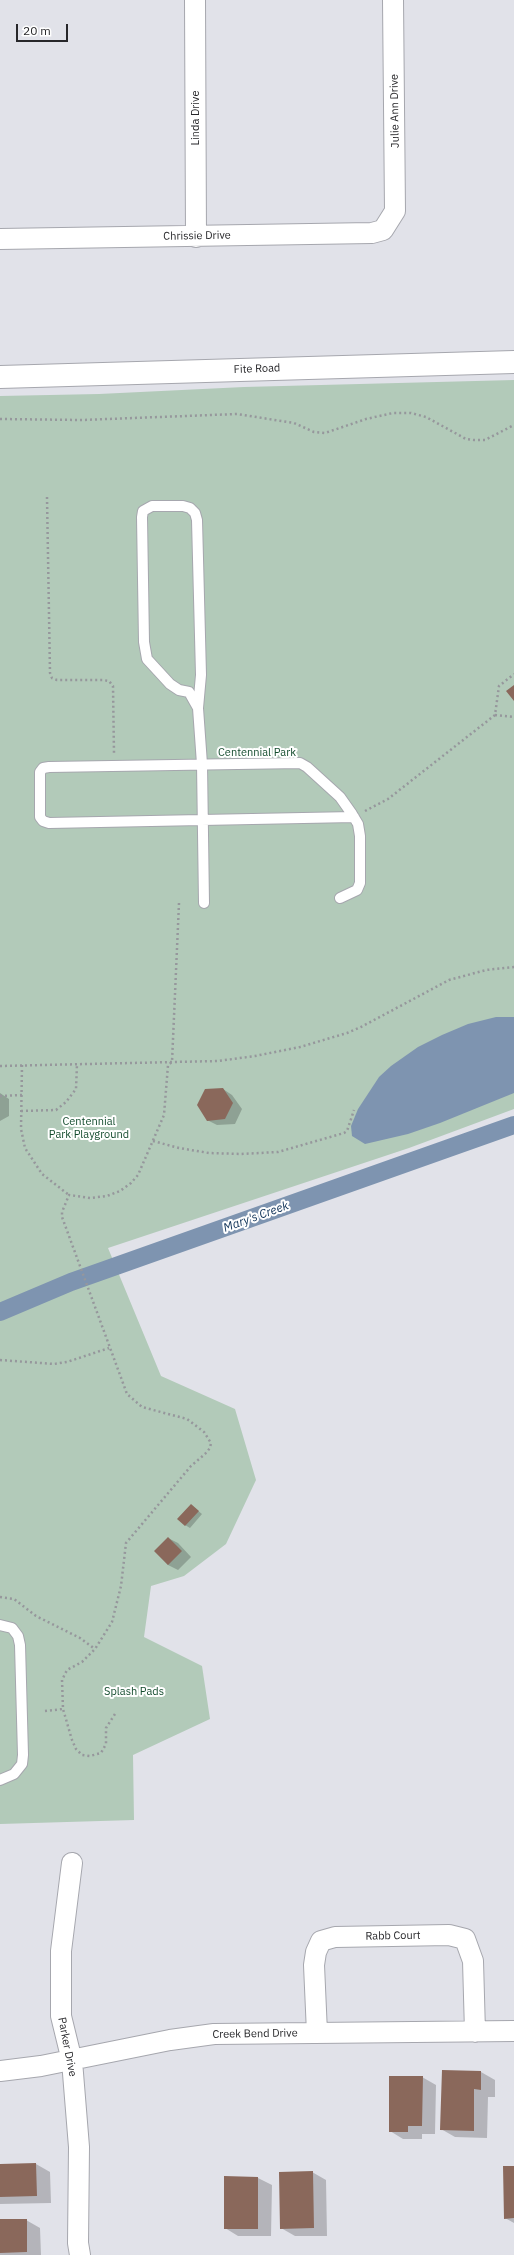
<!DOCTYPE html>
<style>
body{margin:0}
#map{position:relative;width:514px;height:2255px;overflow:hidden;background:#e1e2e9;font-family:"IBM Plex Sans",sans-serif}
canvas{display:block}
.scale{position:absolute;left:16px;top:24px;width:52px;height:18px;box-sizing:border-box;border:2px solid #27272a;border-top:0;padding-left:5px;font-size:12px;line-height:14px;white-space:nowrap;color:#27272a;-webkit-text-stroke:3px #fff;paint-order:stroke}
</style>
<div id="map">
<canvas width="514" height="2255"></canvas>
<div class="scale">20 m</div>
</div>
<script>
const ctx = document.querySelector('canvas').getContext('2d');
ctx.lineJoin = 'round';
function fill(path, color) {
  ctx.fillStyle = color;
  ctx.fill(path, 'evenodd');
}
function poly(rows) {
  const path = new Path2D();
  for (const r of rows) {
    path.moveTo(r[0], r[1]);
    for (let i = 2; i < r.length; i += 2) path.lineTo(r[i], r[i + 1]);
  }
  return path;
}
function strokePath(path, color, width, dash) {
  ctx.strokeStyle = color;
  ctx.lineWidth = width;
  ctx.lineCap = dash ? 'butt' : 'round';
  ctx.setLineDash(dash || []);
  ctx.stroke(path);
}
function label(font, color, halo, rows, align = 'center') {
  ctx.font = font + ' "IBM Plex Sans",sans-serif';
  ctx.lineWidth = 4;
  ctx.setLineDash([]);
  ctx.textBaseline = 'middle';
  ctx.strokeStyle = halo;
  ctx.fillStyle = color;
  for (const [text, x, y, turn = 0] of rows) {
    ctx.save();
    ctx.translate(x, y);
    ctx.rotate((+turn || 0) * Math.PI / 180);
    ctx.textAlign = isNaN(turn) ? turn : align;
    if (halo) ctx.strokeText(text, 0, 0);
    ctx.fillText(text, 0, 0);
    ctx.restore();
  }
}
const green = poly([
 [514,380,514,1109,409,1148,108,1248,161,1376,235,1409,256,1480,226,1544,184,1576,151,1586,144,1637,202,1666,210,1719,133,1755,134,1820,0,1824,0,396,99,394,244,387]
]);
const water = poly([
 [496,1017,514,1017,514,1093,440,1123,408,1134,365,1144,352,1136,351,1126,358,1109,379,1077,391,1066,418,1047,442,1035,468,1024]
]);
const shadow = poly([
 [223,1089,232,1095,242,1109,235,1124,217,1125,207,1120],
 [0,1093,9,1099,9,1116,0,1121],
 [191,1505,202,1514,190,1528,185,1525],
 [168,1538,178,1543,191,1557,178,1570,168,1565,155,1551],
 [443,2071,481,2072,495,2080,495,2097,488,2097,487,2138,455,2137,441,2129],
 [422,2077,436,2085,435,2134,422,2134,422,2139,403,2139,390,2131],
 [36,2164,50,2172,51,2203,0,2204,0,2165],
 [514,2167,514,2223,505,2218],
 [312,2172,326,2180,327,2236,295,2236,281,2228],
 [225,2177,258,2178,272,2185,271,2236,238,2236,225,2228],
 [0,2220,26,2220,40,2228,41,2255,0,2255]
]);
const canal = poly([
 [0,1312,71,1282,514,1125]
]);
const building = poly([
 [514,685,514,701,506,691],
 [223,1088,233,1103,225,1119,207,1121,197,1105,205,1089],
 [191,1504,199,1511,185,1526,177,1519],
 [168,1537,182,1551,168,1565,154,1551],
 [442,2070,481,2071,481,2090,474,2089,474,2131,440,2130],
 [389,2076,423,2076,422,2126,408,2126,408,2132,389,2132],
 [36,2163,37,2196,0,2197,0,2164],
 [503,2166,514,2166,514,2218,504,2219],
 [313,2171,314,2228,280,2229,279,2172],
 [224,2176,258,2177,258,2229,224,2229],
 [0,2219,27,2219,27,2252,0,2253]
]);
const path = poly([
 [0,419,82,420,237,414,294,423,314,432,325,433,366,419,393,413,411,413,426,417,466,439,474,440,485,440,514,425],
 [47,497,50,673,52,678,57,680,103,680,109,681,113,686,114,754],
 [495,715,514,717],
 [365,811,388,799,495,715,499,686,514,674],
 [22,1065,21,1129,25,1148,42,1174,69,1195],
 [0,1066,218,1061,255,1056,300,1047,347,1033,361,1027,449,980,486,970,514,967],
 [0,1096,22,1095],
 [21,1111,56,1110,66,1102,76,1089,77,1064],
 [153,1141,179,1148,209,1153,241,1154,278,1152,344,1133,347,1131,354,1110],
 [0,1360,54,1364,67,1362,109,1348],
 [0,1597,14,1599,36,1616,80,1638,95,1649],
 [45,1711,63,1709],
 [115,1714,106,1728,106,1744,101,1753,90,1756,82,1755,76,1749,72,1740,63,1709,62,1680,67,1670,82,1662,95,1649,112,1622,121,1586,126,1543,191,1466,205,1454,210,1448,211,1443,204,1432,187,1419,142,1407,127,1394,62,1217,62,1212,69,1195,90,1198,107,1196,120,1191,131,1183,138,1175,164,1115,168,1065,172,1062,179,903]
]);
const lane = poly([
 [198,708,189,692,179,690,170,684,147,659,144,642,142,517,143,511,152,506,183,506,190,508,195,513,197,520,201,675,198,708,202,764,204,903],
 [340,898,357,890,360,883,360,836,358,824,352,814,340,797,307,767,300,763,49,767,43,768,40,772,40,817,43,821,49,823,354,817],
 [0,1625,12,1628,18,1636,20,1645,23,1755,22,1764,14,1774,0,1780]
]);
const street = poly([
 [195,0,196,237],
 [0,239,372,233,383,230,395,211,393,0],
 [72,1863,61,1951,61,2016,72,2061,79,2147,78,2243,80,2255],
 [317,2033,314,1965,316,1952,321,1941,335,1937,449,1935,465,1939,473,1961,475,2032],
 [0,2071,41,2066,170,2040,214,2034,514,2031]
]);
const secondary = poly([
 [0,377,514,362]
]);
const streetNames = [
 ["Julie Ann Drive",395,111,-91],
 ["Linda Drive",196,118,-90],
 ["Chrissie Drive",197,236,-1],
 ["Fite Road",257,369,-2],
 ["Rabb Court",393,1936,-1],
 ["Creek Bend Drive",255,2034,-1],
 ["Parker Drive",67,2047,79]
];
const parkNames = [
 ["Centennial Park",257,753],
 ["Centennial",89,1122],
 ["Park Playground",89,1135],
 ["Splash Pads",134,1692]
];
const waterNames = [
 ["Mary's Creek",256,1217,-20]
];
fill(green, '#b2cab9');
fill(water, '#7e94b0');
fill(shadow, '#0003');
strokePath(canal, '#7e94b0', 18);
fill(building, '#8a685b');
strokePath(lane, '#a6a7ae', 12);
strokePath(street, '#a6a7ae', 22);
strokePath(secondary, '#a6a7ae', 24);
strokePath(path, '#96979c', 2.5, [2, 3]);
strokePath(lane, '#fff', 10);
strokePath(street, '#fff', 20);
strokePath(secondary, '#fff', 22);
label('11px', '#27272a', '#fff', streetNames);
label('11px', '#134b2d', '#fff', parkNames);
label('italic 12px', '#0d3056', '#fff', waterNames);
</script>
